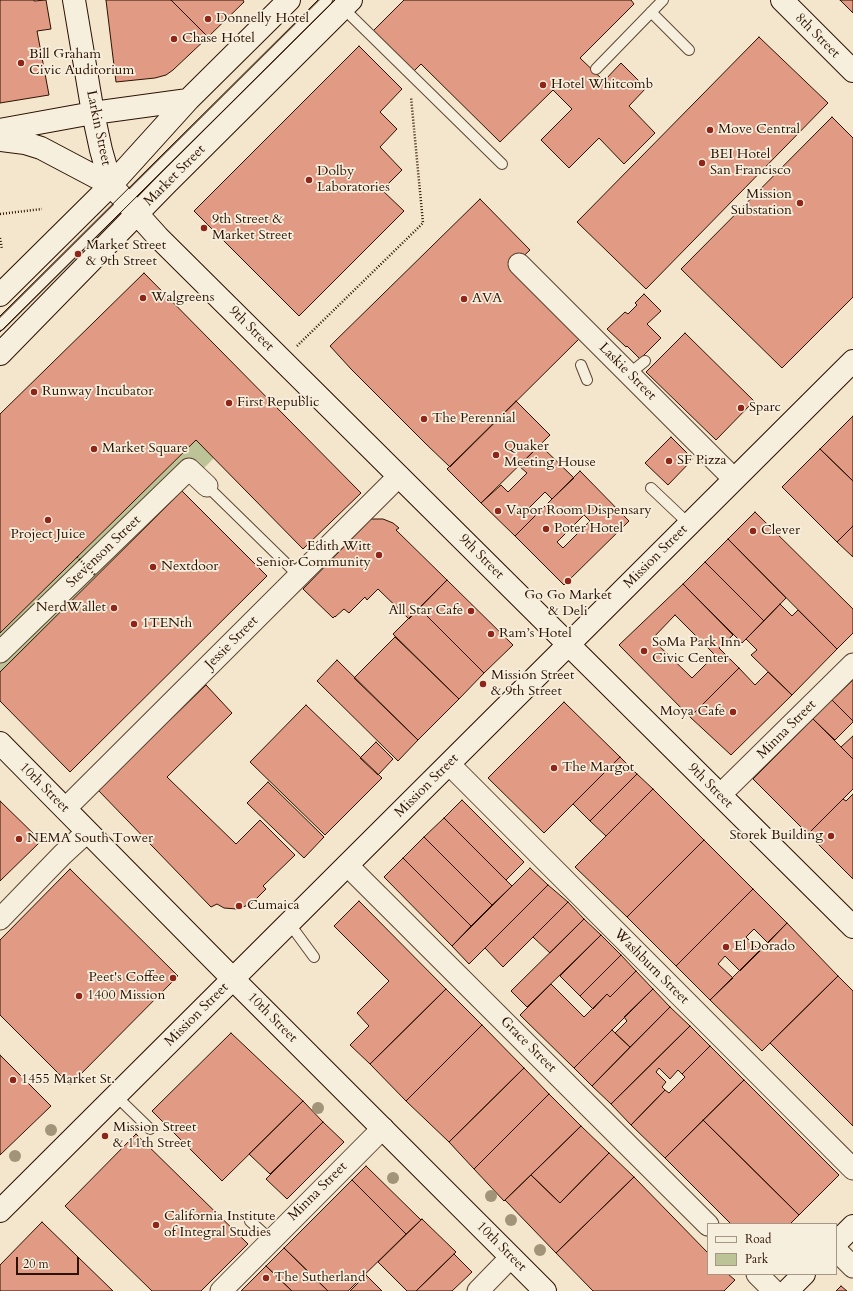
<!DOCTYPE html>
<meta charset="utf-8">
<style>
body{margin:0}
#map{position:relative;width:853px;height:1291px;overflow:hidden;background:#f3e6cc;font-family:Cardo,serif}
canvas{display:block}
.legend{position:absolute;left:707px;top:1223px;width:130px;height:52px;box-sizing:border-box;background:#f7efde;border:1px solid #a69785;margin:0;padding:5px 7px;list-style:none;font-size:12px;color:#2c1200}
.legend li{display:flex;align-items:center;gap:8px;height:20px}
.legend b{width:20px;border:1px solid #a69785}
.scale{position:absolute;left:16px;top:1257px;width:63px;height:18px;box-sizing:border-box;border:2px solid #2c1200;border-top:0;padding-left:5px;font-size:12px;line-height:14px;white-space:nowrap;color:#2c1200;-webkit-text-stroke:3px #f7efde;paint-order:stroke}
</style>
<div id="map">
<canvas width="853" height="1291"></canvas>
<ul class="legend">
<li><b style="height:5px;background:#f7efde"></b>Road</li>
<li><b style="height:11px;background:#bcc497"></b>Park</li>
</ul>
<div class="scale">20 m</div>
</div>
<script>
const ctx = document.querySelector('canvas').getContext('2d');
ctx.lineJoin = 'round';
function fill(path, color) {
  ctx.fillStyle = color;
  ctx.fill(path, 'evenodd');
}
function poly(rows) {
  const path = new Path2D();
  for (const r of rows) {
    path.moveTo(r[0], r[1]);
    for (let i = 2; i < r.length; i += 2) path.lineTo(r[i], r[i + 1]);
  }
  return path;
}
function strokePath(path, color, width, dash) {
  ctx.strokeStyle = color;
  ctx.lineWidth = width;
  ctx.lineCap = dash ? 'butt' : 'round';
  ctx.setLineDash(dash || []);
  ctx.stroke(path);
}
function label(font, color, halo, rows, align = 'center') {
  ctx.font = font + ' Cardo,serif';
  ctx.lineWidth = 3.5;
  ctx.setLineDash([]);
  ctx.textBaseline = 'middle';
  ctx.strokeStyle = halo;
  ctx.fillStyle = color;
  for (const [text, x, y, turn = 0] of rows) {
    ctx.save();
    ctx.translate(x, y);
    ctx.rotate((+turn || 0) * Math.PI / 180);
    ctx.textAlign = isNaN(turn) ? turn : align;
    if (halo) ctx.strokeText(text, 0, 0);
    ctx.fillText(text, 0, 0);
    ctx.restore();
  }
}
const green = poly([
 [196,440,214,458,0,672,0,633]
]);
const building = poly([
 [0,0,34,0,34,1,46,0,51,29,37,31,49,95,0,103,0,0],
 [106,0,171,0,208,37,173,70,166,75,155,78,116,82,106,0],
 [171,0,243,0,244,2,208,37,171,0],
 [404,0,631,0,634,4,580,58,604,81,621,63,646,88,629,106,655,133,624,164,599,138,569,168,541,140,572,109,553,90,500,142,421,64,412,73,372,32,404,0],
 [840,0,853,0,853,13,840,0],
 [759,37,828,103,646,289,577,222,759,37],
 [359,46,402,89,380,112,397,129,380,147,402,170,382,190,404,211,299,316,194,211,359,46],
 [832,117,853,138,853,297,782,368,681,269,832,117],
 [480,199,530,250,515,264,584,334,450,467,426,444,351,369,330,346,480,199],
 [144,273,361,493,303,549,196,440,0,633,0,414,144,273],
 [644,294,661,311,647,324,661,338,640,359,627,346,626,347,607,329,625,312,628,314,637,305,635,303,644,294],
 [685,333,754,401,716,440,646,372,685,333],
 [516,401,550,435,481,503,447,469,516,401],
 [853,416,853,481,820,449,853,416],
 [671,437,693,459,668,485,645,463,671,437],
 [540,445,574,478,552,499,545,492,528,509,535,516,515,536,481,503,501,485,508,492,527,473,519,466,540,445],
 [820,449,853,481,853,526,837,542,782,487,820,449],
 [580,471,629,521,564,585,515,536,580,471],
 [584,515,590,521,563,548,557,542,584,515],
 [182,491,267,576,70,772,0,701,0,672,182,491],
 [755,512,853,609,853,633,837,649,728,539,755,512],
 [371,519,383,519,393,523,399,528,396,530,447,580,409,619,378,589,367,600,365,597,349,613,344,609,335,617,335,616,333,618,303,589,371,519],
 [853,526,853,557,837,542,853,526],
 [728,539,786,598,764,621,705,562,728,539],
 [705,562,764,621,742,643,683,584,705,562],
 [447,580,513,645,484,673,419,608,447,580],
 [683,584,733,635,719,648,739,668,690,717,619,645,683,584],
 [675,615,715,655,692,678,652,639,675,615],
 [780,604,792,616,798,610,837,649,792,695,751,655,757,650,746,639,780,604],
 [419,608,484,673,459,699,393,634,419,608],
 [395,637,459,699,418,740,354,678,395,637],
 [337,660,418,740,398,761,317,681,337,660],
 [739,668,755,685,768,672,792,695,731,755,690,717,739,668],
 [853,680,853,721,832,700,853,680],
 [206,685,232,713,167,777,236,844,260,820,295,855,263,886,266,889,251,904,237,909,224,908,217,904,211,907,98,790,206,685],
 [832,700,853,721,853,722,835,740,813,719,832,700],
 [564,702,620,757,544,833,488,778,564,702],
 [306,705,382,778,325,835,250,762,306,705],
 [813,719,853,759,853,789,808,834,753,779,813,719],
 [853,736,853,759,841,747,853,736],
 [376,742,393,759,378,775,360,758,376,742],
 [620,757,637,774,590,821,573,804,620,757],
 [637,774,653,789,606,836,590,821,637,774],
 [268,782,324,837,304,858,247,803,268,782],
 [653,789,704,840,627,917,575,867,653,789],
 [853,794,853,879,808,834,843,799,846,801,853,794],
 [462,800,524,862,506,880,444,818,462,800],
 [0,801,41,841,0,881,0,801],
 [444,818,512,886,492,905,424,837,444,818],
 [424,837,492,905,471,926,403,858,424,837],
 [704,840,753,889,676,966,627,917,704,840],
 [403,858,471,926,452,946,384,877,403,858],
 [530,868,548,885,469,964,452,946,530,868],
 [70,869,178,976,70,1085,0,1015,0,940,70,869],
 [548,885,568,902,503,967,485,948,548,885],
 [753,889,787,923,768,943,754,929,746,937,760,951,740,971,725,956,718,964,733,978,710,1000,676,966,753,889],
 [359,901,446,989,370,1064,350,1045,369,1026,357,1013,389,981,334,926,359,901],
 [568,902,584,919,550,953,533,937,568,902],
 [584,919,601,935,527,1007,511,991,584,919],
 [787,923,838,976,762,1051,710,1000,787,923],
 [601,935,621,955,580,996,560,976,601,935],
 [621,955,636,971,610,997,607,994,593,1009,580,996,621,955],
 [636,971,653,989,574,1068,520,1015,551,984,584,1017,607,994,610,997,636,971],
 [838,976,853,991,853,1126,770,1043,838,976],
 [446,989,482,1025,406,1101,370,1064,446,989],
 [653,989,670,1007,630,1047,615,1033,627,1021,624,1017,653,989],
 [670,1007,690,1026,611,1104,592,1086,670,1007],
 [482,1025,524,1068,449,1142,406,1101,482,1025],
 [690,1026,710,1046,682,1074,678,1070,670,1079,659,1068,656,1072,666,1082,662,1087,665,1090,631,1125,611,1104,690,1026],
 [612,1030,630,1047,592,1086,574,1068,612,1030],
 [231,1033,303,1101,222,1181,152,1111,231,1033],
 [710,1046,744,1080,665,1158,631,1125,665,1090,669,1093,685,1077,682,1074,710,1046],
 [0,1055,51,1106,0,1155,0,1055],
 [524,1068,549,1094,474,1169,449,1142,524,1068],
 [744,1080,839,1175,799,1215,703,1120,744,1080],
 [549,1094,581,1126,504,1201,474,1169,549,1094],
 [303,1101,323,1122,270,1174,249,1154,303,1101],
 [703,1120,799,1215,790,1224,731,1224,665,1158,703,1120],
 [323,1122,344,1142,287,1199,266,1179,323,1122],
 [581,1126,609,1153,560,1203,531,1175,581,1126],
 [136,1134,248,1244,201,1291,152,1291,65,1206,136,1134],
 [609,1153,634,1177,556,1253,505,1200,531,1175,560,1203,609,1153],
 [366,1166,421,1220,406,1234,352,1180,366,1166],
 [634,1177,708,1253,708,1274,728,1274,735,1280,724,1291,593,1291,556,1253,634,1177],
 [352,1180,406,1234,348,1291,328,1291,284,1248,352,1180],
 [422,1219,456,1252,416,1291,407,1291,378,1262,422,1219],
 [42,1222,113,1291,0,1291,0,1265,42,1222],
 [284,1248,328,1291,292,1291,266,1266,284,1248],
 [454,1254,472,1272,452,1291,416,1291,454,1254],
 [266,1266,292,1291,241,1291,266,1266],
 [366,1275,382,1291,350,1291,366,1275],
 [841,1286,847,1291,836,1291,841,1286]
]);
const path = poly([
 [0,214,42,209],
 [0,238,2,249],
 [297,346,423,223,411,97]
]);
const lane = poly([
 [343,8,502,164],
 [651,12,689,50],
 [596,69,663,0],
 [0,325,327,0],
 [581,365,587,380],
 [629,374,645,361],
 [207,486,299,576],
 [651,488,689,524],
 [289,923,314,957],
 [116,1096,150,1129],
 [250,1221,271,1240]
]);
const street = poly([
 [519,264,734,479],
 [0,652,189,469,207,486],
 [449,764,853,1169],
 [720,795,853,664],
 [65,809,399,476],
 [347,865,708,1225],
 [0,919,62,855,87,832],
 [836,1250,853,1267],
 [757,1274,774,1291],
 [221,1291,383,1128],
 [478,1291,511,1257]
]);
const secondary = poly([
 [74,0,93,113,101,150,111,185],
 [782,0,853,71],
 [0,130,93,113,188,100],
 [0,140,25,143,41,148,111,185,158,237,853,927],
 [0,295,111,185,188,100,289,0],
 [0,354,166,184,351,0],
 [0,743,233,979,545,1291],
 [0,1211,853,361],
 [836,1243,853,1226],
 [787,1291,804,1274]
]);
const tram = poly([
 [0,316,318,0],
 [0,332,335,0]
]);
const pathBridge = poly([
 [77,557,96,576]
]);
const trees = [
 [318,1108],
 [51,1130],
 [15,1156],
 [393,1178],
 [491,1196],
 [511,1220],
 [540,1250]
];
const markers = [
 [208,19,4,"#8f2418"],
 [174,39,4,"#8f2418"],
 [21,63,4,"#8f2418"],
 [543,85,4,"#8f2418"],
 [710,130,4,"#8f2418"],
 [702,163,4,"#8f2418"],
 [309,180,4,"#8f2418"],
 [800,203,4,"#8f2418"],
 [204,228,4,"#8f2418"],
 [78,254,4,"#8f2418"],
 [143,298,4,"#8f2418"],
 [464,299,4,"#8f2418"],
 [34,392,4,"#8f2418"],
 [229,403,4,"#8f2418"],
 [741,408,4,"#8f2418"],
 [424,419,4,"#8f2418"],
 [94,449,4,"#8f2418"],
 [496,455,4,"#8f2418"],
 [669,461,4,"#8f2418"],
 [498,511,4,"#8f2418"],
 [48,520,4,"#8f2418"],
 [546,529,4,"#8f2418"],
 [753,531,4,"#8f2418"],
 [379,555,4,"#8f2418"],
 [153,567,4,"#8f2418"],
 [568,581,4,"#8f2418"],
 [114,608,4,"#8f2418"],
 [471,611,4,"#8f2418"],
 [134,624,4,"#8f2418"],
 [491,634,4,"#8f2418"],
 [644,651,4,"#8f2418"],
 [483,684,4,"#8f2418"],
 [733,712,4,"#8f2418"],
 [554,768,4,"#8f2418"],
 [831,836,4,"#8f2418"],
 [19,839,4,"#8f2418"],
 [239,906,4,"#8f2418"],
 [726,947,4,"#8f2418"],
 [173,978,4,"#8f2418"],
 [79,996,4,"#8f2418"],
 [13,1080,4,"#8f2418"],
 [105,1136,4,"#8f2418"],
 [156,1225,4,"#8f2418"],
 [266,1278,4,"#8f2418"]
];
const poiNames = [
 ["Donnelly Hotel",216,19],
 ["Chase Hotel",182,39],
 ["Bill Graham",29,55],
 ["Civic Auditorium",29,71],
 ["Hotel Whitcomb",551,85],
 ["Move Central",718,130],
 ["BEI Hotel",710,155],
 ["San Francisco",710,171],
 ["Dolby",317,172],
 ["Laboratories",317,188],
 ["Mission",792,195,"right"],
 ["Substation",792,211,"right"],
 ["9th Street &",212,220],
 ["Market Street",212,236],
 ["Market Street",86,246],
 ["& 9th Street",86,262],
 ["Walgreens",151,298],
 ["AVA",472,299],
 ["Runway Incubator",42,392],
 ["First Republic",237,403],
 ["Sparc",749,408],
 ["The Perennial",432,419],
 ["Quaker",504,447],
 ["Meeting House",504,463],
 ["Market Square",102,449],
 ["SF Pizza",677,461],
 ["Vapor Room Dispensary",506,511],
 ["Poter Hotel",554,529],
 ["Clever",761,531],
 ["Project Juice",48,535,"center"],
 ["Edith Witt",371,547,"right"],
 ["Senior Community",371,563,"right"],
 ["Nextdoor",161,567],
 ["Go Go Market",568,596,"center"],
 ["& Deli",568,612,"center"],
 ["NerdWallet",106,608,"right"],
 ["All Star Cafe",463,611,"right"],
 ["1TENth",142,624],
 ["Ram’s Hotel",499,634],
 ["SoMa Park Inn",652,643],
 ["Civic Center",652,659],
 ["Mission Street",491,676],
 ["& 9th Street",491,692],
 ["Moya Cafe",725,712,"right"],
 ["The Margot",562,768],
 ["Storek Building",823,836,"right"],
 ["NEMA South Tower",27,839],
 ["Cumaica",247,906],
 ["El Dorado",734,947],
 ["Peet's Coffee",165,978,"right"],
 ["1400 Mission",87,996],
 ["1455 Market St.",21,1080],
 ["Mission Street",113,1128],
 ["& 11th Street",113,1144],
 ["California Institute",164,1217],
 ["of Integral Studies",164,1233],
 ["The Sutherland",274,1278]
];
const streetNames = [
 ["8th Street",817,36,45],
 ["Larkin Street",98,128,78],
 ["Market Street",175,176,-45],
 ["9th Street",251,329,45],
 ["Laskie Street",627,372,45],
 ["Stevenson Street",104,552,-44],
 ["9th Street",481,557,45],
 ["Mission Street",656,557,-45],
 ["Jessie Street",232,643,-45],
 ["Minna Street",787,730,-45],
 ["Mission Street",427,786,-45],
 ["9th Street",710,786,45],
 ["10th Street",44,788,45],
 ["Washburn Street",651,967,45],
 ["Mission Street",197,1015,-45],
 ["10th Street",272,1018,45],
 ["Grace Street",528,1045,45],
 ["Minna Street",318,1192,-45],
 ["10th Street",501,1247,45]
];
fill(green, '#bcc497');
fill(building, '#e19b85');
strokePath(building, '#2c1200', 1);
strokePath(lane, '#5e4733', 12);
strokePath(street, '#5e4733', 23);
strokePath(secondary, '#2c1200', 24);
strokePath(path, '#2c1200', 2.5, [1, 2]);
strokePath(lane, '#f7efde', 10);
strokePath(street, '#f7efde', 21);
strokePath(secondary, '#f7efde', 22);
strokePath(tram, '#2c1200', 1);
strokePath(pathBridge, '#2c1200', 2.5, [1, 2]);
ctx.fillStyle = '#a19479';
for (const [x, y] of trees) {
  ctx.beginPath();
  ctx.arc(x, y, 6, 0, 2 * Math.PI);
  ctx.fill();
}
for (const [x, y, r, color] of markers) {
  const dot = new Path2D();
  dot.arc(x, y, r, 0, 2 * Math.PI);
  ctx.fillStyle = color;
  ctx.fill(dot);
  strokePath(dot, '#f7efde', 1.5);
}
label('14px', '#2c1200', '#f7efde', poiNames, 'left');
label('14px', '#2c1200', '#f7efde', streetNames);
</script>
